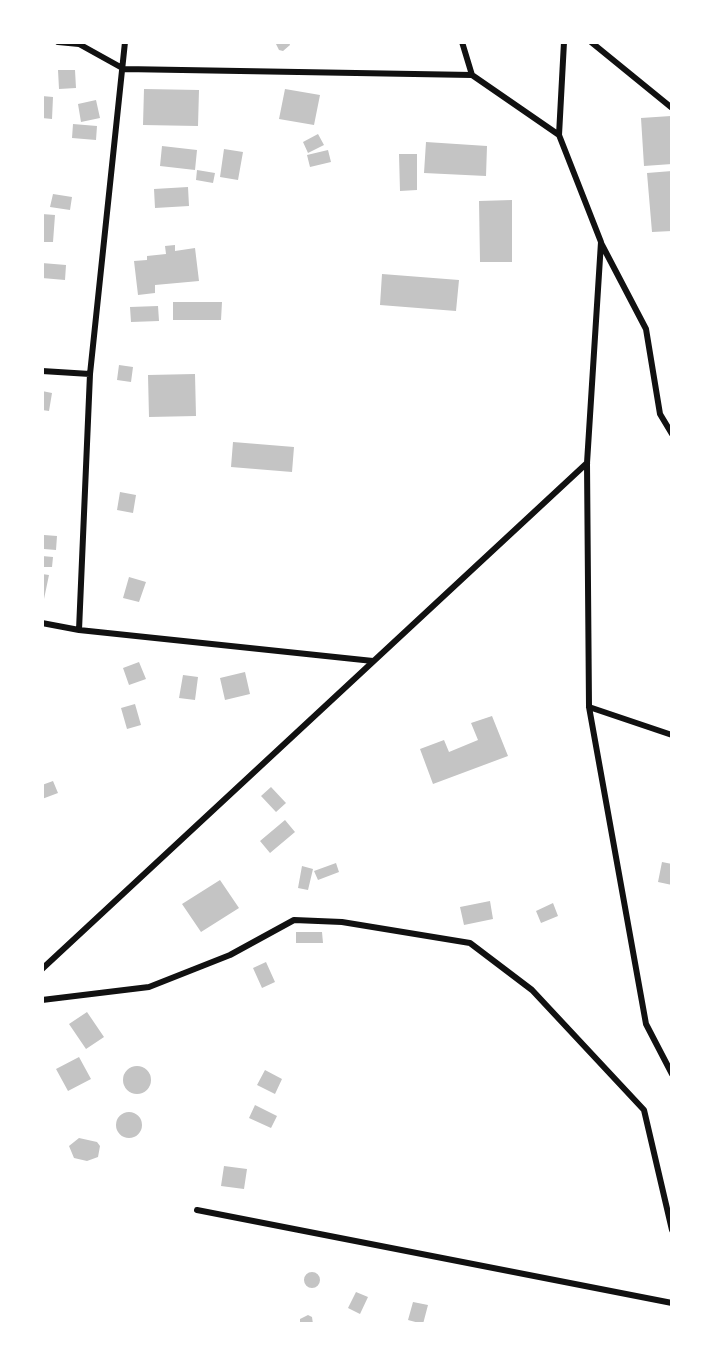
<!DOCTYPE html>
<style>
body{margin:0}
#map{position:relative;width:714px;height:1366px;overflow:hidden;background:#fff;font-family:"Golos Text",sans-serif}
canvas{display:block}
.frame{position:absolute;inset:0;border:44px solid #fff;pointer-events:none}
</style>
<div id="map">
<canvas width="714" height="1366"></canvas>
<div class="frame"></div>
</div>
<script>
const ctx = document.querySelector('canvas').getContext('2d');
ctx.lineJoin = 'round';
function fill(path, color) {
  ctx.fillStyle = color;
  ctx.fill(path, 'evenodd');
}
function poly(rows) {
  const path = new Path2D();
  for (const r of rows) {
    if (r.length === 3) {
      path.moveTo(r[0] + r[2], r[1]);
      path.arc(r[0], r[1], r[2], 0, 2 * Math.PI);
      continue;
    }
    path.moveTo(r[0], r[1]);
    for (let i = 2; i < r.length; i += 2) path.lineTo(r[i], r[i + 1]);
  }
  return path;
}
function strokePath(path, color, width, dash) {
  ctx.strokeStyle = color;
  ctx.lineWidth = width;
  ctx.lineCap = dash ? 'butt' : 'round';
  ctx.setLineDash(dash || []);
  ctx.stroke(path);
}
const building = poly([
 [275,42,289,42,290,45,283,51,279,50],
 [58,70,75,70,76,88,59,89],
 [144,89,199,90,198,126,143,125],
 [285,89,320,95,314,125,279,119],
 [42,96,53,97,52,119,42,118],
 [96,100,100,118,81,122,78,104],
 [671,116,672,164,644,166,641,118],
 [73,124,97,126,96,140,72,138],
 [318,134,324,145,308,153,303,142],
 [426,142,487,146,486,176,424,173],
 [162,146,197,150,195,170,160,166],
 [224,149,243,152,238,180,220,177],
 [328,150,331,162,310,167,307,155],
 [399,154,417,154,417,190,400,191],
 [197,170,215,173,213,183,196,180],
 [672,171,672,231,652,232,647,173],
 [188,187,189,206,155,208,154,189],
 [53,194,72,197,70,210,50,207],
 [512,200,512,262,480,262,479,201],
 [42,214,55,215,53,242,42,242],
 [175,245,175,251,195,248,199,281,155,285,155,293,138,295,134,261,147,260,147,256,166,254,165,246],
 [42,263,66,265,65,280,42,278],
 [382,274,459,280,456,311,380,305],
 [173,302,222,302,221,320,173,320],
 [158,306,159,321,131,322,130,307],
 [119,365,133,367,131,382,117,380],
 [195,374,196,416,149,417,148,375],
 [42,391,52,393,49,411,42,410],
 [233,442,294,447,292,472,231,467],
 [120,492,136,495,133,513,117,510],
 [44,535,57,536,56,550,44,549],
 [42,556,53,557,52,567,42,567],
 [42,574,49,575,44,599,42,598],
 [129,577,146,582,139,602,123,598],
 [139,662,146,679,129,685,123,668],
 [245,672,250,694,225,700,220,678],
 [183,675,198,677,195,700,179,698],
 [135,704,141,725,127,729,121,708],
 [492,716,508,756,433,784,420,749,444,740,449,752,478,740,471,723],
 [53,781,58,793,42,799,42,785],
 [271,787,286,803,276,812,261,796],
 [285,820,295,832,270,853,260,841],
 [662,862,672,864,672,885,658,882],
 [336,863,339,872,318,880,314,871],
 [302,866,313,869,308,890,298,888],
 [220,880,239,908,201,932,182,904],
 [490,901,493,919,464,925,460,907],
 [553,903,558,916,541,923,536,911],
 [296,932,322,932,323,943,296,943],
 [266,962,275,982,262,988,253,968],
 [87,1012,104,1037,86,1049,69,1024],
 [79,1057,91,1079,68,1091,56,1069],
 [137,1080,14],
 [265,1070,282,1079,275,1094,257,1085],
 [255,1105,277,1116,271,1128,249,1118],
 [129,1125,13],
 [79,1138,97,1142,100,1146,98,1157,87,1161,74,1158,69,1146],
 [224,1166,247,1169,244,1189,221,1186],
 [312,1280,8],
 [356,1292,368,1297,360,1314,348,1308],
 [413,1302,428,1305,423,1324,408,1320],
 [308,1315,312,1317,313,1324,300,1324,300,1319]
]);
const minor = poly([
 [58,42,79,44,124,69,472,75],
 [125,42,90,374,79,630,373,661],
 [462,42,472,75,559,135,601,242,587,463,589,707,646,1024,672,1074],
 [591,42,672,108],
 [559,135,564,42],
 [601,243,646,329,660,414,672,434],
 [42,371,90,374],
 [42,623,79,630],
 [589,707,672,735],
 [42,969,587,463],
 [42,1000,149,987,230,955,294,920,342,922,470,943,532,990,644,1110,672,1230],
 [197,1210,672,1303]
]);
fill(building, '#c4c4c4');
strokePath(minor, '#111', 6);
</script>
